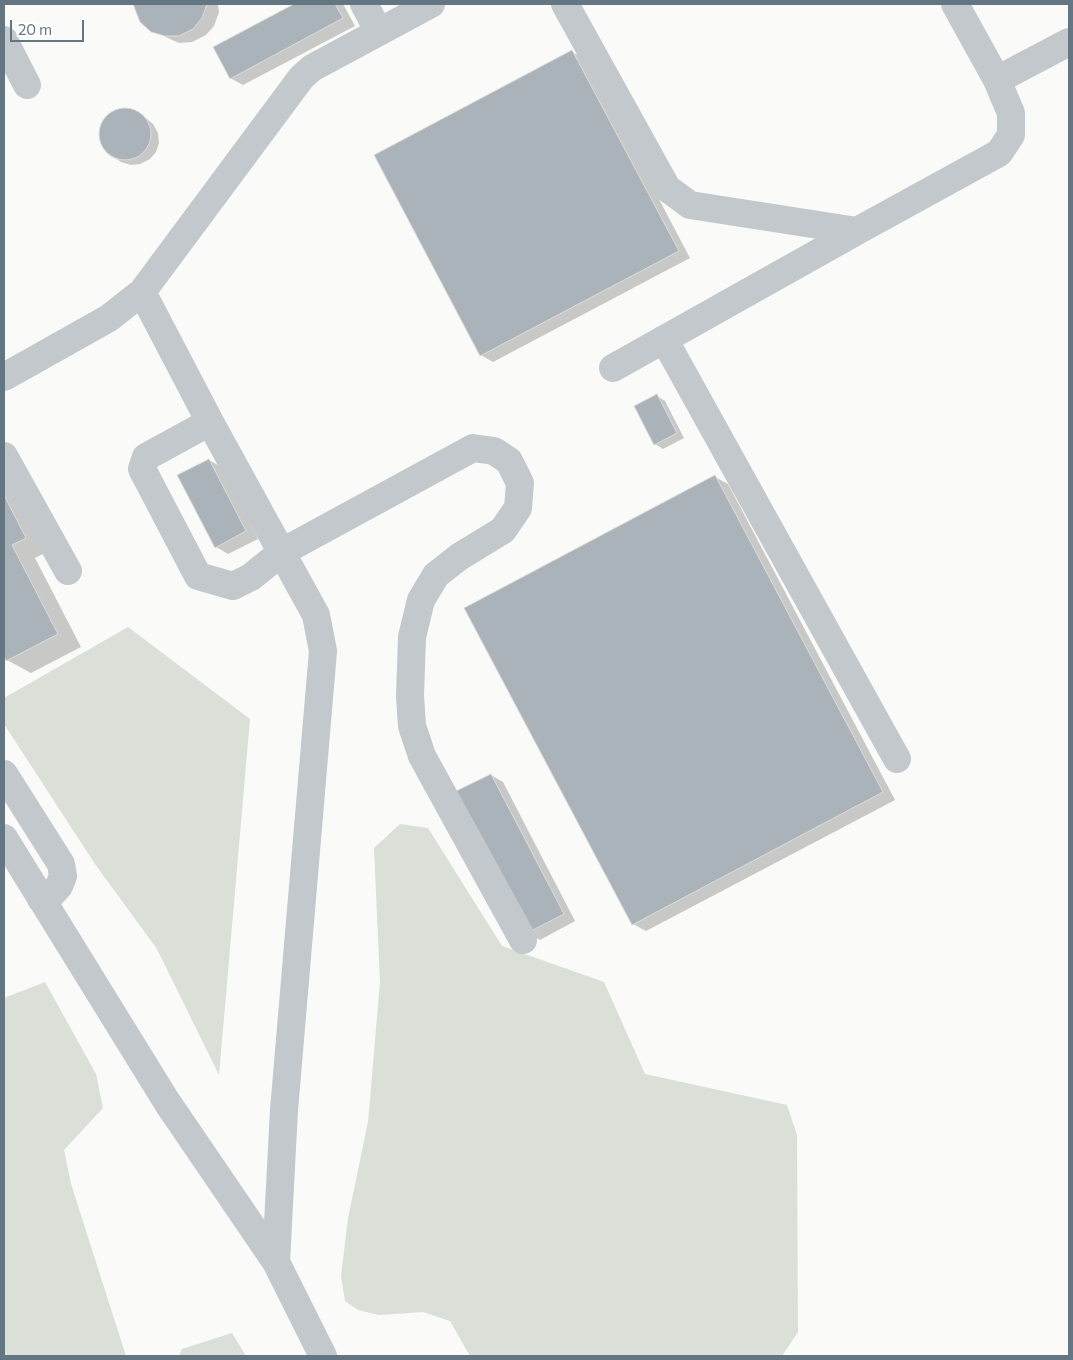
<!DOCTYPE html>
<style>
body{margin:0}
#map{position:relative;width:1073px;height:1360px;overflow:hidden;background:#fafaf8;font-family:Commissioner,sans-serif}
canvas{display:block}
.frame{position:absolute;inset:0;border:5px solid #657683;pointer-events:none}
.scale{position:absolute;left:10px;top:20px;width:74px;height:22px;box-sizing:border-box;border:2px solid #657683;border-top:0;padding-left:6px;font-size:15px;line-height:18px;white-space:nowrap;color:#657683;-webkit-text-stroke:4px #fff;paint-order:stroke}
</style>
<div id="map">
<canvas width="1073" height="1360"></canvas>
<div class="frame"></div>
<div class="scale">20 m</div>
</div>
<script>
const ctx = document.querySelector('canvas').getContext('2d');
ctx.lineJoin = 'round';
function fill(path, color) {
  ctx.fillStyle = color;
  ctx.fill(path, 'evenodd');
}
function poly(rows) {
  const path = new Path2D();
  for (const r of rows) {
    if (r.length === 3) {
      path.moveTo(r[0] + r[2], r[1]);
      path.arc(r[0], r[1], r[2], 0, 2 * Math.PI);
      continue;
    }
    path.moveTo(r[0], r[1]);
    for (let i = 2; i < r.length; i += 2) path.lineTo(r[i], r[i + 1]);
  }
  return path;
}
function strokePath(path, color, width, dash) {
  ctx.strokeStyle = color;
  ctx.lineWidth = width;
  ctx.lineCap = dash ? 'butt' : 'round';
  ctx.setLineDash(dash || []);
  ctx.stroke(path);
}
const green = poly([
 [128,627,250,719,219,1075,157,949,95,864,4,724,4,698],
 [400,824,428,828,502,946,604,982,645,1074,787,1105,797,1135,798,1332,782,1356,470,1356,450,1321,423,1312,379,1315,358,1310,345,1301,341,1276,348,1218,368,1122,380,982,374,848],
 [45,982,96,1074,103,1108,64,1150,71,1184,126,1356,4,1356,4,998],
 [232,1333,246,1356,179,1356,182,1349]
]);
const shadow = poly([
 [135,4,218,4,219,12,214,26,206,35,192,42,179,43,152,31,135,9],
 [297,4,343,4,355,26,243,85,230,78,214,47],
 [572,52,585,59,690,258,493,362,481,355],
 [127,109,146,118,153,124,158,133,159,143,156,152,150,159,140,164,131,165,121,162,112,156,100,141,100,131,103,122,109,114,118,110],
 [657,396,665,401,684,438,663,449,655,444],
 [209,460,221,467,258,539,228,554,216,547],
 [4,467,49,551,35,558,81,647,31,673,7,660,4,653],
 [715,477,728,484,895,800,646,931,633,924],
 [491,775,503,782,575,921,540,940,527,932]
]);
const building = poly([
 [133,4,207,4,202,18,193,29,179,36,165,36,151,32,140,22,133,4],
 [294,4,335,4,343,18,230,79,213,47,294,4],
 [572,50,679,251,480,356,374,155,572,50],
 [125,134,26],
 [657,394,677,433,654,445,634,406,657,394],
 [209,459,246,531,215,548,177,475,209,459],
 [715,475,883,792,632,925,464,608,715,475],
 [4,495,26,538,12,545,58,634,6,661,4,656,4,495],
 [491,774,564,914,527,933,454,792,491,774]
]);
const minor = poly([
 [364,4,379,32],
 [565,4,667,188,690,205,857,231,999,153,1011,135,1011,113,997,80,955,4],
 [4,40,27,85],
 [997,80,1069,42],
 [142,292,301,78,312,68,431,4],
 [664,339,897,759],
 [613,368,857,231],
 [4,377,109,318,142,292,210,422,316,615,323,651,284,1110,276,1262],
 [210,422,146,457,142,469,198,576,233,586,251,577,282,552,473,448,494,451,509,461,520,483,518,508,503,530,459,557,436,575,421,600,412,637,410,696,412,726,422,756,523,940],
 [4,456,68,571],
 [4,774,61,864,63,876,59,886,48,898,41,899],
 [4,838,167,1102,276,1262,323,1356]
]);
fill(green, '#dadfd7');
fill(shadow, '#0003');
fill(building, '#aab3b9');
strokePath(building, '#dcdcda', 1);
strokePath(minor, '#c3c8cc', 28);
</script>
